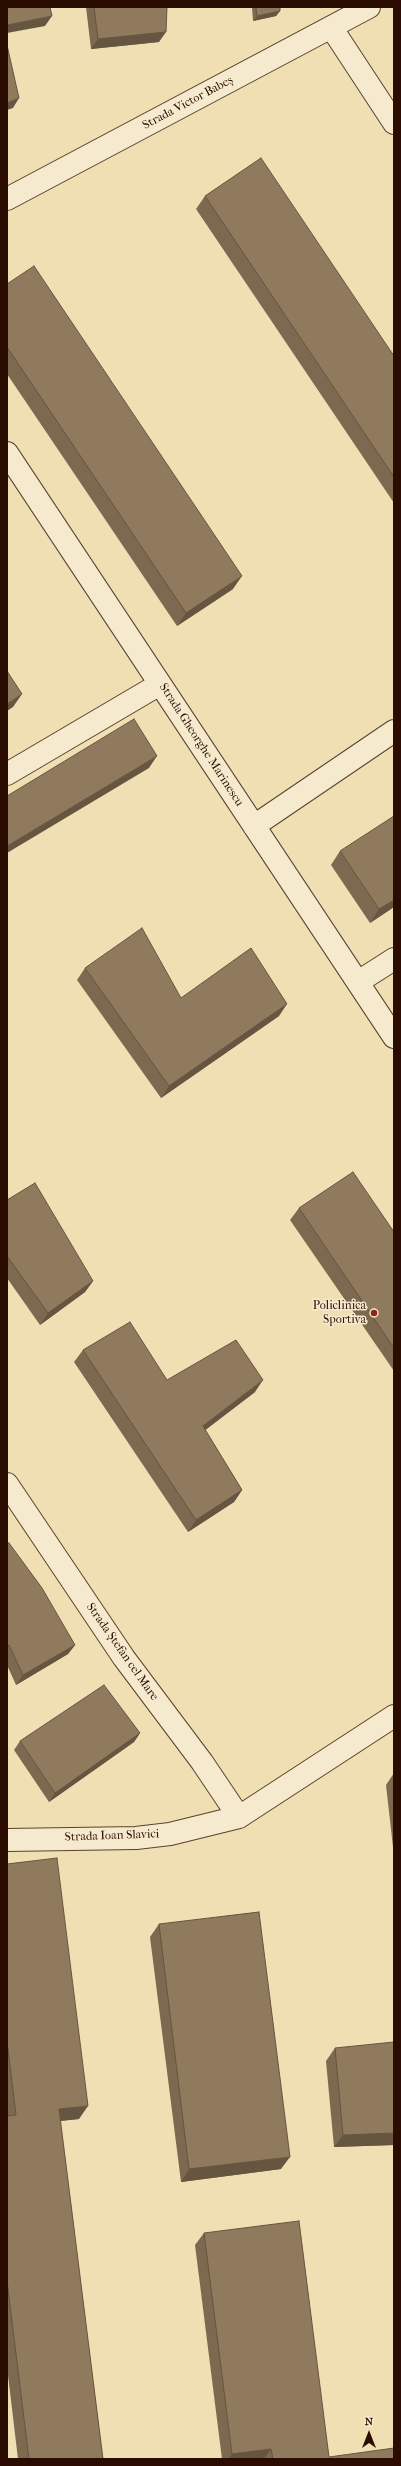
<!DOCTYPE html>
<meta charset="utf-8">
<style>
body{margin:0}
#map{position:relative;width:401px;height:2466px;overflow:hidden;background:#efdfb3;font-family:"IM FELL French Canon",serif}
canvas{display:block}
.frame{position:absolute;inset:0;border:8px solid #2a0c00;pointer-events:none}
.north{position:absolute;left:349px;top:2414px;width:40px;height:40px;-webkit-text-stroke:3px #f5eace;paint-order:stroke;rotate:0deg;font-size:11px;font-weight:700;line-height:16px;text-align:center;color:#2a0c00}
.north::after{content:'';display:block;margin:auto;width:14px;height:18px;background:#2a0c00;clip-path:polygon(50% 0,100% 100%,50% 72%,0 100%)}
</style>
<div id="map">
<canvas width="401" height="2466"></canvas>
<div class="frame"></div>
<div class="north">N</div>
</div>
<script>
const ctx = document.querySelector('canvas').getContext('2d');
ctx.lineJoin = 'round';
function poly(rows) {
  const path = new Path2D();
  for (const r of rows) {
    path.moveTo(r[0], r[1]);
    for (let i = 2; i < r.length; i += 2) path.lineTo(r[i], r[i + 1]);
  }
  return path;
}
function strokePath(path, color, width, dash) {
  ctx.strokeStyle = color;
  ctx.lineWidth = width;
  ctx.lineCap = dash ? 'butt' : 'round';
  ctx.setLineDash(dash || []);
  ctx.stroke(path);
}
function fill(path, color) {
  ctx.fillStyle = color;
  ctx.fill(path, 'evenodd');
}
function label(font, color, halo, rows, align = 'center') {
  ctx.font = font + ' "IM FELL French Canon",serif';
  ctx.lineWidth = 3;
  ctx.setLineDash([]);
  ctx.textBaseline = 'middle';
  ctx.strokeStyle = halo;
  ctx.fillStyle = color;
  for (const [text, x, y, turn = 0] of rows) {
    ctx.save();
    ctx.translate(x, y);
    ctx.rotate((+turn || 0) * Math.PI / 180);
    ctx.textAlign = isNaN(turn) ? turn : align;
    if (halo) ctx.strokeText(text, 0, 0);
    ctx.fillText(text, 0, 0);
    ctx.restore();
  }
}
const minor = poly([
 [331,27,394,123],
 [7,199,369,7],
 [7,453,394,1037],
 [7,774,160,684],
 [254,826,394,731],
 [358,982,394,959],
 [7,1484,124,1658,202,1762,239,1817],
 [7,1840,136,1838,170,1834,239,1817,394,1716]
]);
const wall = poly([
 [86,7,167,7,159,42,91,49],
 [252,7,280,7,280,11,276,16,253,21],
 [205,196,394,356,394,503,196,209],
 [7,284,233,589,177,626,7,374],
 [340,851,394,907,370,923,331,865],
 [85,968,181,998,279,1016,161,1098,77,980],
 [7,1200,93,1281,85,1292,40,1325,7,1278],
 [299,1208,394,1232,394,1371,290,1220],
 [83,1350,167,1380,255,1392,205,1430,242,1490,234,1502,188,1532,74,1362],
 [7,1544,75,1645,68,1654,16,1685,7,1665],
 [140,1733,134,1742,49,1802,14,1750,20,1741],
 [394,1773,394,1856,386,1785],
 [7,1864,79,2119,60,2121,103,2459,18,2459,7,2367],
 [159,1924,281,2169,181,2182,150,1937],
 [335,2048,394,2145,334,2147,326,2061],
 [204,2233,329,2457,394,2459,222,2459,195,2245]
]);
const shadedWall = poly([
 [280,11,276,16,253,21,257,16],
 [52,16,45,26,7,33,7,25],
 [166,32,159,42,91,49,98,39],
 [19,98,13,108,7,110,7,103],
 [242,576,233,589,177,626,186,613],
 [22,694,13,707,7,711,7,704],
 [157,756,149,768,7,853,7,846],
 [394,900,394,907,370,923,379,909],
 [287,1004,279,1016,161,1098,169,1086],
 [93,1281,85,1292,40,1325,48,1313],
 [263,1380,255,1392,195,1438,203,1426],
 [242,1490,234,1502,188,1532,196,1520],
 [75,1645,68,1654,16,1685,23,1675],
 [140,1733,134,1742,49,1802,55,1793],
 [88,2106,79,2119,50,2122,59,2109],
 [394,2133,394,2145,334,2147,343,2135],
 [290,2157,281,2169,181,2182,189,2169],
 [271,2449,264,2459,228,2459,232,2454]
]);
const building = poly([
 [7,7,50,7,52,16,7,25,7,7],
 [94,7,167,7,166,32,98,39,94,7],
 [256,7,280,7,280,11,257,16,256,7],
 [7,45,19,98,7,103,7,45],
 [261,158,394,356,394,477,205,196,261,158],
 [34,266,242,576,186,613,7,347,7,284,34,266],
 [7,671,22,694,7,704,7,671],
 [134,719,157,756,7,846,7,796,134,719],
 [394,816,394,900,379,909,340,851,394,816],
 [142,928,181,998,251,948,287,1004,169,1086,85,968,142,928],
 [353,1172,394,1232,394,1348,299,1208,353,1172],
 [35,1183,93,1281,48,1313,7,1256,7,1200,35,1183],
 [130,1322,167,1380,236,1340,263,1380,203,1426,242,1490,196,1520,83,1350,130,1322],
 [9,1543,42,1588,75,1645,23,1675,9,1645,7,1646,7,1544,9,1543],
 [104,1685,140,1733,55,1793,20,1741,104,1685],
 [57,1858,88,2106,59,2109,103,2459,29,2459,7,2281,7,2116,16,2115,7,2041,7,1864,57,1858],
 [259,1912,290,2157,189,2169,159,1924,259,1912],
 [394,2042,394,2133,343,2135,335,2048,394,2042],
 [299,2221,329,2457,394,2448,394,2459,273,2459,271,2449,232,2454,204,2233,299,2221]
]);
const markers = [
 [374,1313,4,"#8f2418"]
];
const streetNames = [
 ["Strada Victor Babeș",188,103,-28],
 ["Strada Gheorghe Marinescu",201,745,57],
 ["Strada Ștefan cel Mare",122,1652,55],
 ["Strada Ioan Slavici",112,1836,-2]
];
const poiNames = [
 ["Policlinica",366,1306],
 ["Sportiva",366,1320]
];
strokePath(minor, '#5b412d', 24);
strokePath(minor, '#f5eace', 22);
fill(wall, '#7c6950');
fill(shadedWall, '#655541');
fill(building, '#907a5d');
strokePath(building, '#655541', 1);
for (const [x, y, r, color] of markers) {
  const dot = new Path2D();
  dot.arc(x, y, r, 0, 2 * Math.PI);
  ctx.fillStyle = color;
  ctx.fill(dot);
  strokePath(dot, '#f5eace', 1.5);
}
label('12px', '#2a0c00', '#f5eace', streetNames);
label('12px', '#2a0c00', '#f5eace', poiNames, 'right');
</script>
